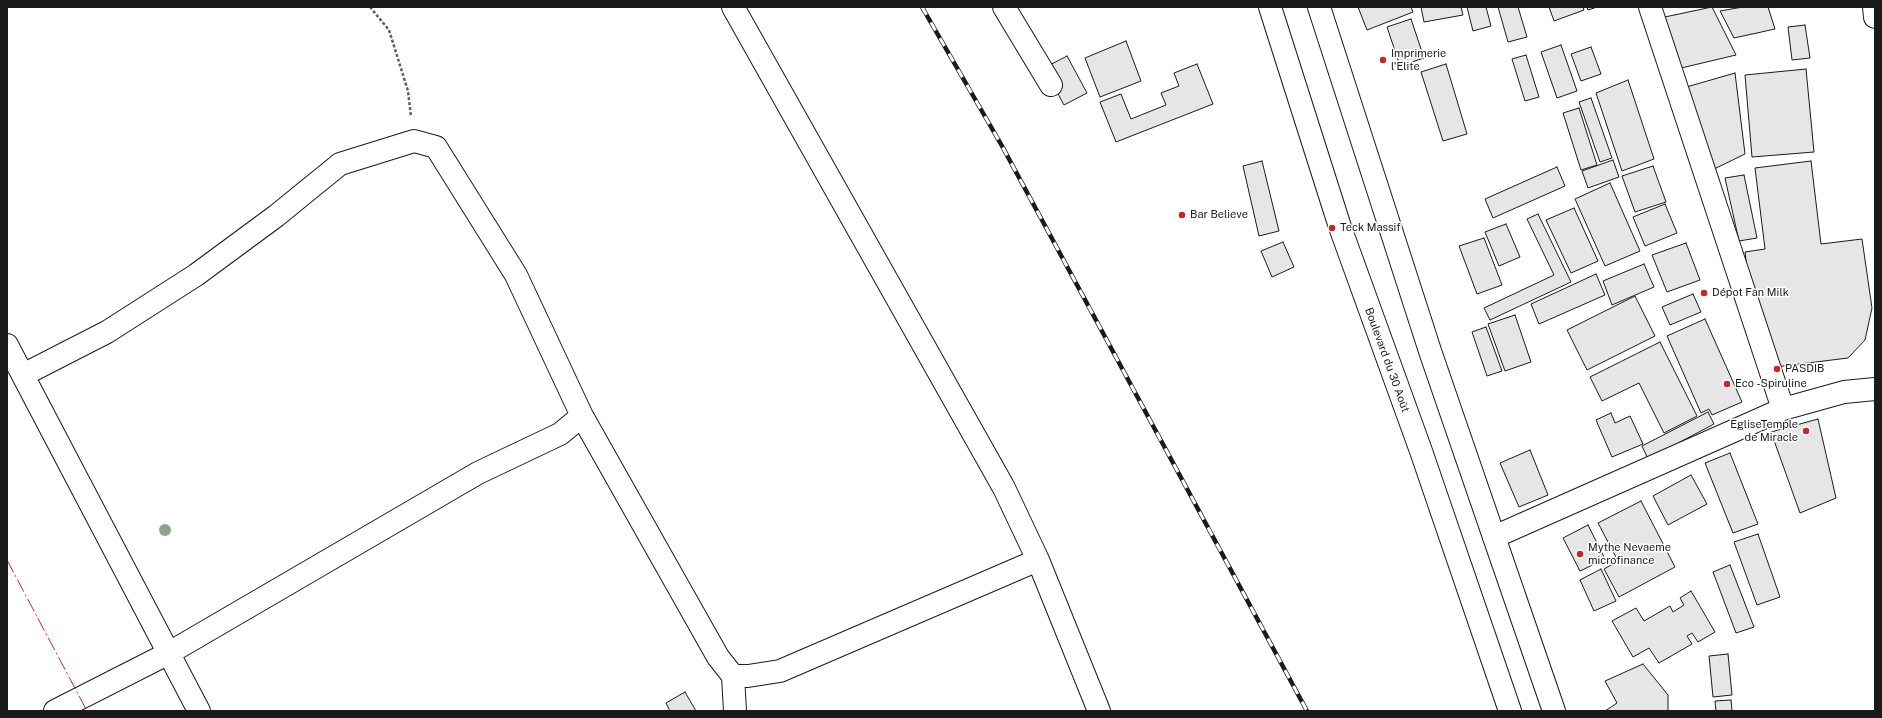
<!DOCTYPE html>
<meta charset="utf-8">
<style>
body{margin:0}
#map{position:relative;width:1882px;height:718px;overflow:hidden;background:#fff;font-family:"Public Sans",sans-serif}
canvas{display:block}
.frame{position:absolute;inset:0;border:8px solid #1a1a1a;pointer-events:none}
</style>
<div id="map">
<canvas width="1882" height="718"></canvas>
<div class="frame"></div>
</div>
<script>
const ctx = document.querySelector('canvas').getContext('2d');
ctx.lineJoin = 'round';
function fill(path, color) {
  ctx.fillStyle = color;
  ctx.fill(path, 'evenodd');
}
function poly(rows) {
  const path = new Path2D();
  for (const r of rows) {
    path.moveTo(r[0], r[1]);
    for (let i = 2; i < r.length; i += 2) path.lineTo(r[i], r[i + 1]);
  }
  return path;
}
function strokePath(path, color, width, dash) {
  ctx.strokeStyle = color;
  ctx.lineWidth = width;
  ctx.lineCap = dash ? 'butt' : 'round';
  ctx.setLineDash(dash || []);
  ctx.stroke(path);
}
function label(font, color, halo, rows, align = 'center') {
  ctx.font = font + ' "Public Sans",sans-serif';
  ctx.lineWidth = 3;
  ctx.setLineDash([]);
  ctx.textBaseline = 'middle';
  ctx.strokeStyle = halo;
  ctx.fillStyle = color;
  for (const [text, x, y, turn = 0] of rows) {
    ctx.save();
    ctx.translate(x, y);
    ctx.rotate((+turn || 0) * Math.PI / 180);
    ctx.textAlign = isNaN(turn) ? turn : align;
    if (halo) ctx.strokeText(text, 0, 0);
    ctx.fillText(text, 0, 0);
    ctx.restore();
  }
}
const building = poly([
 [1358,7,1411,7,1413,12,1367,30,1358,7],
 [1421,7,1461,7,1463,15,1424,22,1421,7],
 [1467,7,1486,7,1491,26,1473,31,1467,7],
 [1498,7,1518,7,1527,37,1508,42,1498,7],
 [1549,7,1583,7,1584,10,1554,21,1549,7],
 [1587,7,1597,7,1588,10,1587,7],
 [1712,7,1736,55,1677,69,1660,18,1712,7],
 [1743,7,1768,7,1775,29,1734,38,1720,11,1743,7],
 [1411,19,1424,58,1400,66,1387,27,1411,19],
 [1805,25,1810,58,1792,60,1788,27,1805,25],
 [1126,41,1141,81,1100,97,1085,58,1126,41],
 [1561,45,1577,91,1557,98,1541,52,1561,45],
 [1591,47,1601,74,1581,81,1571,54,1591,47],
 [1526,55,1539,97,1525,101,1512,59,1526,55],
 [1067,56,1087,93,1064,105,1044,68,1067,56],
 [1197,64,1213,104,1116,142,1100,102,1121,94,1131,119,1166,105,1161,93,1179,86,1174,73,1197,64],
 [1446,64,1467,134,1443,141,1421,72,1446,64],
 [1806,69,1814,152,1752,157,1745,75,1806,69],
 [1735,73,1745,154,1710,171,1683,88,1735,73],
 [1628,80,1654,159,1622,171,1596,93,1628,80],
 [1591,98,1612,158,1600,162,1579,102,1591,98],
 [1579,108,1597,165,1581,170,1563,113,1579,108],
 [1613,160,1619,177,1588,188,1582,171,1613,160],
 [1262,161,1279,231,1259,236,1243,166,1262,161],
 [1811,161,1821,244,1862,239,1872,308,1865,340,1848,358,1759,369,1745,252,1765,249,1755,168,1811,161],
 [1653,166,1666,202,1635,212,1622,176,1653,166],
 [1557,167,1565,186,1493,218,1485,199,1557,167],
 [1744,175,1757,238,1739,241,1725,178,1744,175],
 [1610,183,1640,251,1605,266,1575,199,1610,183],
 [1665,204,1677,233,1645,246,1633,217,1665,204],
 [1574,208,1598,261,1571,273,1546,220,1574,208],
 [1538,214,1571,282,1490,320,1484,308,1554,275,1527,219,1538,214],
 [1506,224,1520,257,1499,266,1485,232,1506,224],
 [1484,238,1502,285,1477,294,1459,246,1484,238],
 [1283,242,1294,267,1272,277,1261,251,1283,242],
 [1686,243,1700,280,1667,292,1652,255,1686,243],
 [1644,264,1654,287,1612,305,1603,281,1644,264],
 [1596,274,1605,295,1539,324,1531,304,1596,274],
 [1693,294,1701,312,1670,325,1662,307,1693,294],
 [1635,296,1655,336,1587,370,1567,330,1635,296],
 [1515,315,1531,362,1505,371,1488,324,1515,315],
 [1705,319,1742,402,1712,415,1709,409,1701,413,1667,336,1705,319],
 [1486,327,1502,371,1487,376,1472,332,1486,327],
 [1660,342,1697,416,1664,433,1639,383,1602,401,1590,377,1660,342],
 [1708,412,1714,424,1648,459,1642,446,1708,412],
 [1611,413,1615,423,1630,416,1643,444,1612,457,1596,420,1611,413],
 [1818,419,1836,498,1800,513,1771,432,1818,419],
 [1530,450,1548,495,1519,507,1500,463,1530,450],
 [1730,453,1758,524,1733,533,1705,463,1730,453],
 [1691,475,1707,504,1668,525,1653,496,1691,475],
 [1641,501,1675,567,1619,597,1604,569,1618,561,1598,523,1641,501],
 [1588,525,1605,559,1580,571,1563,538,1588,525],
 [1758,534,1780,597,1757,605,1734,542,1758,534],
 [1730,565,1754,627,1736,633,1713,572,1730,565],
 [1601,569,1616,601,1594,611,1580,580,1601,569],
 [1691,591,1715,632,1698,642,1692,633,1687,636,1692,644,1659,663,1649,648,1633,657,1612,621,1636,608,1644,621,1670,606,1673,612,1684,605,1680,598,1691,591],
 [1728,654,1732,695,1713,697,1709,656,1728,654],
 [1643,664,1668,695,1668,711,1605,711,1617,703,1605,681,1643,664],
 [685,692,696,711,670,711,666,703,685,692],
 [1731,700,1732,711,1716,711,1715,701,1731,700]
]);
const path = poly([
 [370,7,389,30,408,91,411,117]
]);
const minor = poly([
 [733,7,1004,488,1038,560],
 [1004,7,1051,85],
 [1650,7,1783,409],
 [1874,7,1875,17],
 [7,345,199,711],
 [23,375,107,332,196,275,276,216,340,164,414,141,436,147,516,275,582,416],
 [1494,537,1783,409,1844,392,1875,389],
 [733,676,735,711],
 [55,711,169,653,478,473,560,434,582,416,718,657,733,676,748,676,780,671,1038,560,1099,711]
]);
const highway = poly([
 [1270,7,1340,227,1421,451,1510,711],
 [1319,7,1431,354,1554,711]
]);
const rail = poly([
 [922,7,1002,146,1307,711]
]);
const power = poly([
 [7,560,87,711]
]);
const trees = [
 [165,530]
];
const markers = [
 [1383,60,4,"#c62828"],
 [1182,215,4,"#c62828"],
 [1332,228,4,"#c62828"],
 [1704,293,4,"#c62828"],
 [1777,369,4,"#c62828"],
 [1727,384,4,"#c62828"],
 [1806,431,4,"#c62828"],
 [1580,554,4,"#c62828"]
];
const poiNames = [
 ["Imprimerie",1391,54],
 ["l'Elite",1391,67],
 ["Bar Believe",1190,215],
 ["Teck Massif",1340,228],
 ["Dépot Fan Milk",1712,293],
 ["PASDIB",1785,369],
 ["Eco -Spiruline",1735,384],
 ["EgliseTemple",1798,425,"right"],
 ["de Miracle",1798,438,"right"],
 ["Mythe Nevaeme",1588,548],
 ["microfinance",1588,561]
];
const streetNames = [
 ["Boulevard du 30 Août",1387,360,70]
];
fill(building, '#e6e6e6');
strokePath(building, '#1a1a1a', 1);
strokePath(minor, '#1a1a1a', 24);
strokePath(highway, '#1a1a1a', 24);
strokePath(path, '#5f5f5f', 2.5, [3, 2]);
strokePath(minor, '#fff', 22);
strokePath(highway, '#fff', 22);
strokePath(rail, '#1a1a1a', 4.5);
strokePath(rail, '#fff', 3, [9]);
strokePath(power, '#c62828', 1, [14, 3, 2, 3]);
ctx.fillStyle = '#8aa48f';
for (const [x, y] of trees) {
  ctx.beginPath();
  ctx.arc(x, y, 6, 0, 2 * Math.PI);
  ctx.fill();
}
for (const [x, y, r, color] of markers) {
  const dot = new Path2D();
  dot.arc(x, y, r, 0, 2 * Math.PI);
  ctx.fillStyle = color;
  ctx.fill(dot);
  strokePath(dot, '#fff', 1.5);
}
label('11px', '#1a1a1a', '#fff', poiNames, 'left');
label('11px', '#1a1a1a', '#fff', streetNames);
</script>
